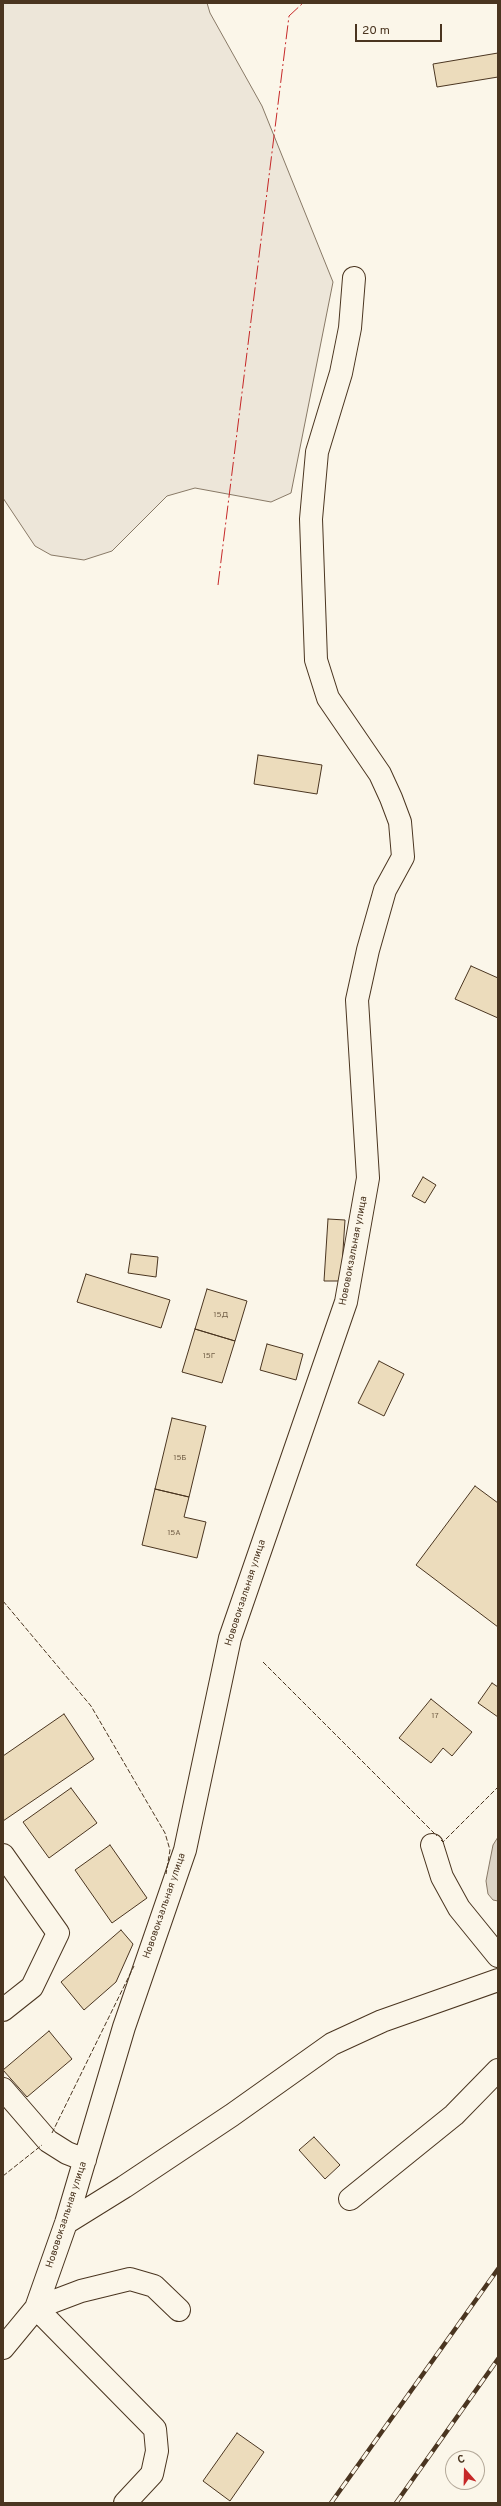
<!DOCTYPE html>
<html>
<head>
<meta charset="utf-8">
<style>
	body { margin:0 }
	#map { position:relative; width:501px; height:2506px; overflow:hidden; background:#fbf6e9; font-family:Overpass,sans-serif }
	canvas { display:block }
	.frame { position:absolute; inset:0; border:4px solid #4a3520; pointer-events:none }
	.north { position:absolute; left:445px; top:2450px; width:40px; height:40px; box-sizing:border-box; background:#fbf6e9; border:1px solid #b4a999; border-radius:50%; rotate:340deg; font-size:11px; font-weight:700; line-height:16px; text-align:center; color:#4a3520 }
	.north::after { content:''; display:block; margin:auto; width:14px; height:18px; background:#c62828; clip-path:polygon(50% 0,100% 100%,50% 72%,0 100%) }
	.scale { position:absolute; left:355px; top:24px; width:87px; height:18px; box-sizing:border-box; border:2px solid #4a3520; border-top:0; padding-left:5px; font-size:12px; line-height:14px; white-space:nowrap; color:#4a3520; -webkit-text-stroke:3px #fbf6e9; paint-order:stroke }
</style>
</head>
<body>
<div id="map">
<canvas width="501" height="2506"></canvas>
<div class="frame"></div>
<div class="north">С</div>
<div class="scale">20 m</div>
</div>
<script>
const context = document.querySelector('canvas').getContext('2d');
context.lineJoin = 'round';
function paint(path, color) {
  context.fillStyle = color;
  context.fill(path, 'evenodd');
}
function toPath(rows) {
  const path = new Path2D();
  for (const r of rows) {
    path.moveTo(r[0], r[1]);
    for (let i = 2; i < r.length; i += 2) path.lineTo(r[i], r[i + 1]);
  }
  return path;
}
function stroke(path, color, width, dash) {
  context.strokeStyle = color;
  context.lineWidth = width;
  context.lineCap = dash ? 'butt' : 'round';
  context.setLineDash(dash || []);
  context.stroke(path);
}
function write(font, color, halo, rows, align = 'center') {
  context.font = font + ' Overpass,sans-serif';
  context.lineWidth = 3;
  context.setLineDash([]);
  context.textBaseline = 'middle';
  context.strokeStyle = halo;
  context.fillStyle = color;
  for (const [text, x, y, turn = 0] of rows) {
    context.save();
    context.translate(x, y);
    context.rotate((+turn || 0) * Math.PI / 180);
    context.textAlign = isNaN(turn) ? turn : align;
    if (halo) context.strokeText(text, 0, 0);
    context.fillText(text, 0, 0);
    context.restore();
  }
}
const green = toPath([
	[3,3,207,3,210,13,262,106,333,282,291,493,271,502,195,488,167,496,112,551,84,560,51,555,35,546,3,498,3,3]
]);
paint(green, '#ede6d9');
stroke(green, '#887966', 1);
const water = toPath([
	[498,1837,498,1901,493,1900,488,1894,486,1881,493,1845,498,1837]
]);
paint(water, '#dcd4c6');
stroke(water, '#887966', 1);
const building = toPath([
	[498,53,498,77,437,87,433,64,498,53],
	[258,755,322,765,317,794,254,784,258,755],
	[471,966,498,978,498,1018,455,999,471,966],
	[423,1177,436,1185,425,1203,412,1196,423,1177],
	[328,1219,345,1220,341,1281,324,1281,328,1219],
	[131,1254,158,1257,156,1277,128,1273,131,1254],
	[86,1274,170,1300,161,1328,77,1302,86,1274],
	[207,1289,247,1301,235,1341,195,1329,207,1289],
	[195,1329,235,1341,222,1383,182,1372,195,1329],
	[267,1344,303,1354,296,1380,260,1370,267,1344],
	[379,1361,404,1374,384,1416,358,1403,379,1361],
	[172,1418,206,1426,189,1497,155,1489,172,1418],
	[475,1486,498,1503,498,1627,416,1565,475,1486],
	[155,1489,189,1497,184,1517,206,1522,197,1558,142,1545,155,1489],
	[492,1683,498,1687,498,1717,478,1703,492,1683],
	[431,1699,472,1732,452,1756,443,1748,431,1763,399,1738,431,1699],
	[64,1714,94,1759,3,1821,3,1756,64,1714],
	[71,1788,97,1823,49,1858,23,1822,71,1788],
	[110,1845,147,1898,112,1923,75,1870,110,1845],
	[121,1930,133,1944,116,1982,84,2010,61,1982,121,1930],
	[49,2031,72,2059,27,2097,3,2070,49,2031],
	[314,2137,340,2165,325,2179,299,2150,314,2137],
	[237,2433,264,2452,230,2501,203,2481,237,2433]
]);
paint(building, '#ecdcbc');
stroke(building, '#4a3520', 1);
const minor = toPath([
	[432,1845,442,1877,459,1908,498,1956],
	[3,1855,58,1933,32,1987,3,2010],
	[3,2089,48,2141,67,2153,85,2160],
	[350,2199,454,2115,498,2070],
	[66,2223,124,2187,232,2115,332,2044,382,2021,498,1980],
	[3,2348,36,2308,66,2223,124,2027,185,1850,230,1638,346,1302,368,1178,357,1000,368,950,385,890,403,857,400,822,391,798,380,774,328,698,316,660,311,519,317,452,341,373,350,328,354,278],
	[125,2503,152,2474,157,2451,155,2429,36,2308,81,2291,130,2279,154,2286,179,2310]
]);
stroke(minor, '#4a3520', 24);
stroke(minor, '#fbf6e9', 22);
const rail = toPath([
	[331,2503,498,2269],
	[396,2503,498,2359]
]);
stroke(rail, '#4a3520', 4.5);
stroke(rail, '#fbf6e9', 3, [9]);
stroke(toPath([
	[3,1601,91,1706,165,1833,170,1850,166,1874],
	[263,1662,437,1836],
	[441,1840,443,1842,498,1787],
	[52,2133,134,1966],
	[3,2176,42,2145]
]), '#4a3520', 1, [5, 2]);
stroke(toPath([
	[218,585,289,16,303,3]
]), '#c62828', 1, [14, 3, 2, 3]);
write('8px', '#725f47', null, [
	["15Д",221,1315],
	["15Г",209,1356],
	["15Б",180,1458],
	["15А",174,1533],
	["17",435,1716]
]);
write('10px', '#4a3520', '#fbf6e9', [
	["Нововокзальная улица",354,1251,-79],
	["Нововокзальная улица",246,1593,-72],
	["Нововокзальная улица",165,1906,-71],
	["Нововокзальная улица",67,2215,-72]
]);
</script>
</body>
</html>
